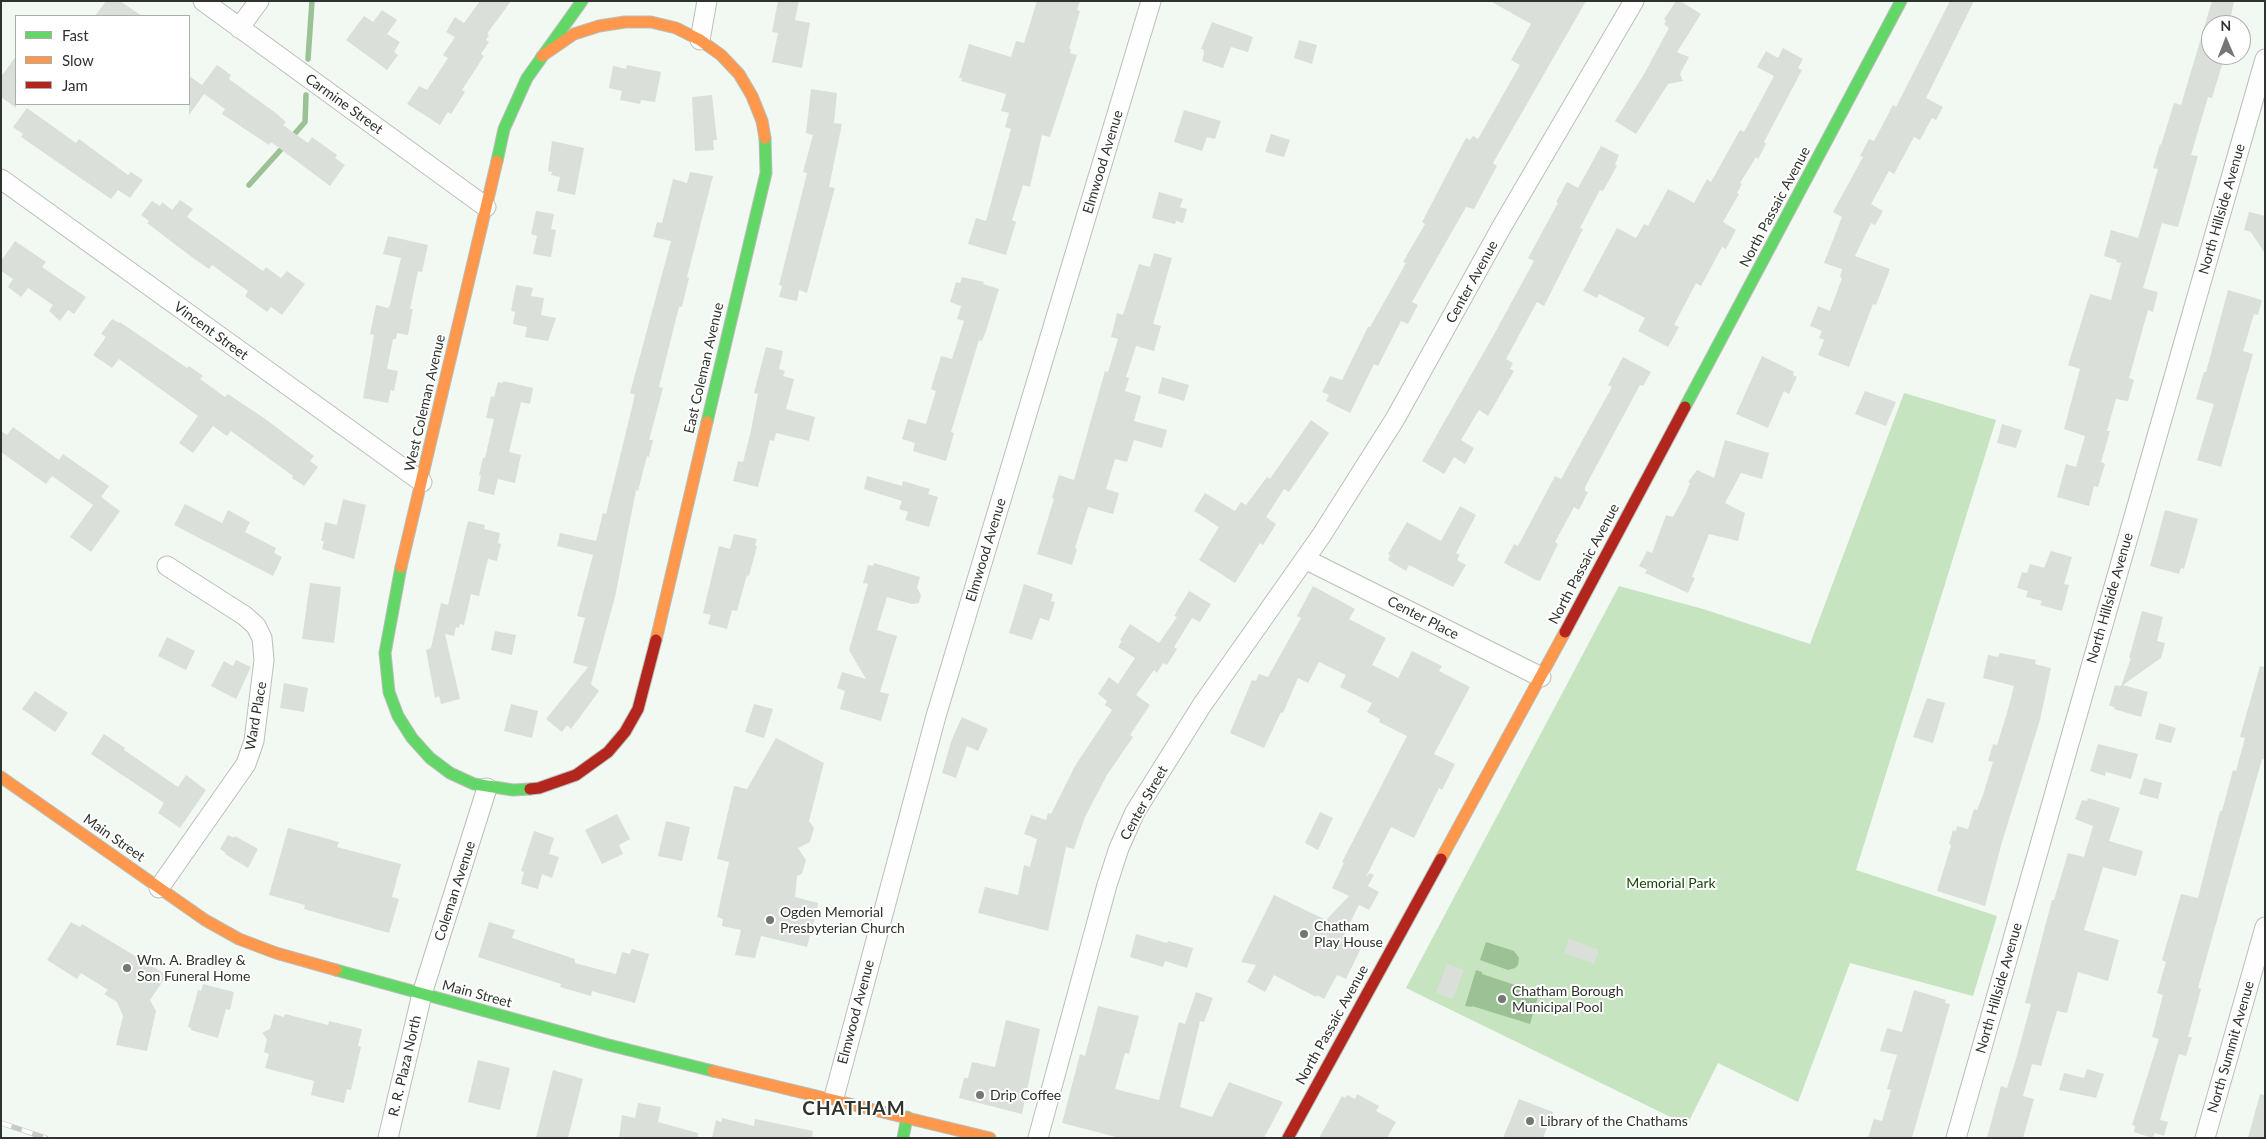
<!DOCTYPE html>
<html>
<head>
<meta charset="utf-8">
<style>
	body { margin:0 }
	#map { position:relative; width:2266px; height:1139px; overflow:hidden; background:#f2f8f2; font-family:Lato,sans-serif }
	canvas { display:block }
	.frame { position:absolute; inset:0; border:2px solid #2e332d; pointer-events:none }
	.legend { position:absolute; left:15px; top:15px; width:175px; height:90px; box-sizing:border-box; background:#fff; border:1px solid #abadab; margin:0; padding:6px 9px; list-style:none; font-size:15px; color:#2e332d }
	.legend li { display:flex; align-items:center; gap:10px; height:25px }
	.legend b { width:25px; border:1px solid #abadab }
	.north { position:absolute; left:2201px; top:15px; width:50px; height:50px; box-sizing:border-box; background:#fff; border:1px solid #abadab; border-radius:50%; rotate:359deg; font-size:14px; font-weight:700; line-height:20px; text-align:center; color:#2e332d }
	.north::after { content:''; display:block; margin:auto; width:18px; height:22px; background:#737872; clip-path:polygon(50% 0,100% 100%,50% 72%,0 100%) }
</style>
</head>
<body>
<div id="map">
<canvas width="2266" height="1139"></canvas>
<div class="frame"></div>
<ul class="legend">
<li><b style="height:6px;background:#63d668"></b>Fast</li>
<li><b style="height:6px;background:#ff974d"></b>Slow</li>
<li><b style="height:6px;background:#b3261e"></b>Jam</li>
</ul>
<div class="north">N</div>
</div>
<script>
const context = document.querySelector('canvas').getContext('2d');
context.lineJoin = 'round';
function paint(path, color) {
  context.fillStyle = color;
  context.fill(path, 'evenodd');
}
function toPath(rows) {
  const path = new Path2D();
  for (const r of rows) {
    path.moveTo(r[0], r[1]);
    for (let i = 2; i < r.length; i += 2) path.lineTo(r[i], r[i + 1]);
  }
  return path;
}
function stroke(path, color, width, dash) {
  context.strokeStyle = color;
  context.lineWidth = width;
  context.lineCap = dash ? 'butt' : 'round';
  context.setLineDash(dash || []);
  context.stroke(path);
}
function write(font, color, halo, rows, align = 'center') {
  context.font = font + ' Lato,sans-serif';
  context.lineWidth = 4;
  context.setLineDash([]);
  context.textBaseline = 'middle';
  context.strokeStyle = halo;
  context.fillStyle = color;
  for (const [text, x, y, turn = 0] of rows) {
    context.save();
    context.translate(x, y);
    context.rotate((+turn || 0) * Math.PI / 180);
    context.textAlign = isNaN(turn) ? turn : align;
    if (halo) context.strokeText(text, 0, 0);
    context.fillText(text, 0, 0);
    context.restore();
  }
}
paint(toPath([
	[1904,393,1996,420,1856,870,1997,916,1973,996,1850,963,1798,1102,1718,1063,1687,1125,1406,988,1619,586,1703,609,1810,644]
]), '#c7e4c0');
paint(toPath([
	[1486,942,1514,951,1519,958,1518,965,1515,968,1508,970,1480,960],
	[1476,970,1482,972,1482,974,1539,993,1530,1024,1472,1006,1471,1007,1465,1006]
]), '#9bc194');
stroke(toPath([
	[308,59,312,1],
	[291,138,305,122,306,95],
	[249,185,285,145]
]), '#9bc194', 5.5);
paint(toPath([
	[106,1,120,1,142,16,95,16],
	[480,1,511,1,487,34,489,35,486,40,489,42,481,54,484,56,462,90,465,92,451,114,448,112,440,125,407,104,419,86,427,90,448,58,443,55,455,37,446,32,455,17,464,23],
	[778,1,799,1,795,20,810,23,802,68,772,62,778,33,772,32],
	[1037,1,1080,1,1077,10,1080,11,1069,49,1071,49,1070,53,1077,55,1050,137,1042,135,1030,187,1023,185,1012,220,1016,222,1006,255,968,244,976,218,986,221,1011,129,1005,127,1009,113,1001,111,1006,94,961,81,962,78,959,78,969,44,1011,57,1016,41,1024,43],
	[1490,1,1586,1,1493,163,1497,166,1474,209,1466,207,1412,302,1418,305,1408,324,1401,321,1378,366,1374,364,1350,413,1326,401,1329,395,1322,392,1330,376,1342,380,1368,327,1370,327,1406,263,1403,262,1425,224,1422,222,1458,153,1466,138,1470,140,1473,136,1478,139,1520,65,1511,60,1531,24],
	[1676,1,1680,1,1701,14,1677,52,1689,57,1680,74,1683,81,1668,84,1636,134,1615,121,1644,74,1669,28,1664,24,1666,21,1664,19],
	[1950,1,1974,1,1926,98,1943,107,1936,120,1932,118,1920,140,1914,137,1894,174,1889,171,1871,204,1883,211,1875,225,1871,223,1855,256,1890,269,1876,305,1873,304,1849,367,1818,355,1824,340,1819,338,1822,331,1810,326,1818,306,1830,311,1842,278,1840,277,1842,269,1824,263,1842,217,1833,212,1863,157,1860,156,1869,139,1874,141,1893,105,1896,107],
	[2212,1,2234,1,2229,25,2211,25,2211,55,2225,55,2212,98,2208,97,2191,155,2198,156,2178,227,2162,223,2143,288,2158,292,2153,312,2148,310,2129,378,2134,380,2128,401,2116,399,2107,431,2110,431,2101,462,2105,464,2098,487,2094,486,2089,506,2057,497,2066,464,2076,467,2085,436,2064,429,2080,369,2068,365,2090,294,2111,300,2121,263,2116,262,2117,260,2104,256,2111,230,2138,238,2158,169,2153,168,2160,144,2161,145,2174,103,2181,105],
	[382,10,397,20,387,34,400,42,394,52,398,55,387,70,346,40,364,16,373,22],
	[1212,22,1253,37,1248,52,1231,47,1223,68,1202,61,1204,53,1203,49,1201,49],
	[1299,40,1317,45,1312,64,1294,58],
	[1783,48,1803,59,1798,68,1802,70,1764,142,1766,144,1758,159,1756,157,1740,183,1742,184,1737,193,1739,194,1723,222,1736,230,1726,249,1722,247,1701,286,1696,283,1674,325,1679,327,1668,347,1638,331,1645,318,1599,294,1597,298,1583,291,1617,228,1636,238,1644,224,1648,226,1668,189,1694,203,1707,179,1711,182,1740,130,1744,132,1774,76,1757,67,1766,51,1778,58],
	[16,56,16,108,1,97,1,77],
	[217,65,231,75,229,79,277,114,286,122,283,125,308,143,312,137,337,155,335,158,345,165,330,186,271,142,269,145,222,114,225,109,204,94,189,115,189,76,202,85],
	[627,65,661,72,655,102,641,100,640,104,620,100,622,91,609,88,613,66,626,69],
	[811,89,837,93,834,123,842,124,829,187,835,188,831,202,807,293,799,290,797,301,779,297,782,286,779,285,807,173,803,172,813,135,806,133],
	[712,95,717,140,713,140,714,150,695,151,692,97],
	[27,108,76,143,79,139,128,175,131,172,143,180,130,198,118,190,111,199,21,137,23,134,13,127],
	[1184,110,1221,121,1215,139,1207,137,1202,151,1174,142],
	[1271,134,1290,140,1284,157,1265,152],
	[552,141,584,148,575,195,557,191,560,177,551,175,552,172,548,171],
	[1601,146,1619,155,1615,164,1617,166,1603,191,1600,190,1580,228,1583,229,1544,306,1537,302,1506,359,1513,363,1510,369,1514,371,1488,416,1479,410,1461,440,1474,448,1465,464,1454,457,1444,474,1422,461,1492,338,1534,261,1528,258,1558,203,1556,202,1567,182,1578,188],
	[690,172,713,176,687,277,689,278,682,307,679,307,659,387,663,388,649,440,653,440,649,457,647,456,638,491,636,490,615,597,591,684,599,691,571,729,567,725,562,732,546,719,588,667,573,663,585,618,577,616,593,555,557,546,560,533,596,541,603,513,606,514,635,395,630,393,671,241,653,237,657,222,662,223,673,179,687,183],
	[1159,192,1183,199,1180,207,1187,209,1183,223,1176,221,1175,224,1152,218],
	[180,200,193,209,187,217,263,271,266,267,281,278,287,271,305,284,282,315,271,307,267,312,245,296,248,291,212,265,209,269,193,258,147,223,149,221,141,215,152,201,160,206,162,202,172,210],
	[536,211,554,214,551,229,556,230,551,257,533,254,537,236,531,234],
	[2249,212,2265,216,2265,254,2251,232,2244,230],
	[388,236,428,245,422,272,418,271,410,309,413,309,408,335,397,333,396,339,393,339,387,369,398,371,394,391,391,390,388,403,363,398,374,335,370,334,376,305,388,308,390,305,401,258,383,254],
	[15,241,46,262,42,267,86,297,74,314,68,310,60,321,49,311,53,305,28,288,21,297,8,287,13,279,1,271,1,261],
	[1154,253,1172,258,1153,324,1161,326,1154,351,1136,346,1126,377,1129,378,1125,391,1141,396,1134,421,1167,430,1162,448,1134,440,1127,462,1115,459,1106,489,1119,493,1113,514,1088,507,1075,548,1077,549,1072,565,1037,554,1054,499,1052,498,1059,475,1074,480,1105,371,1108,372,1118,339,1111,337,1117,313,1123,315,1139,264,1150,267],
	[962,277,984,282,983,284,999,289,986,331,982,341,979,340,951,432,954,433,946,461,913,451,915,443,902,439,908,419,926,424,936,391,931,389,941,356,952,359,964,321,957,319,961,306,950,302,956,282,960,283],
	[516,285,533,288,531,296,544,298,541,315,556,318,548,341,525,337,527,327,513,324,515,312,511,311],
	[2228,290,2262,300,2258,315,2254,314,2243,351,2253,354,2221,467,2197,460,2214,404,2196,399,2204,372,2206,372],
	[112,319,119,323,120,322,187,368,189,366,203,376,200,379,225,397,228,394,264,418,314,456,310,461,318,467,304,486,292,478,293,476,231,431,227,436,213,426,193,453,179,443,198,416,119,359,112,368,93,355,106,337,101,334],
	[766,347,783,351,779,369,785,371,783,376,794,379,786,409,815,417,809,441,776,433,774,441,770,440,758,487,733,481,738,461,743,462,750,435,758,394,754,393],
	[1762,356,1794,372,1793,375,1797,377,1789,394,1784,391,1768,428,1736,414],
	[1623,357,1651,372,1643,386,1640,385,1585,487,1585,491,1588,492,1579,510,1574,507,1555,542,1558,544,1540,581,1536,580,1504,563,1514,544,1518,546,1555,476,1561,479,1612,387,1608,385],
	[1162,377,1189,385,1184,401,1158,393],
	[503,381,533,388,530,404,521,402,509,452,521,455,515,483,498,479,494,495,478,491,481,475,479,475,483,458,485,458,494,419,486,418,491,396,494,397,498,382,503,383],
	[1865,391,1896,402,1886,426,1855,414],
	[1311,420,1329,433,1289,492,1284,489,1266,517,1276,524,1263,545,1260,543,1235,583,1199,560,1219,527,1194,511,1205,493,1235,511,1241,502,1246,505,1267,477,1270,479],
	[2002,424,2022,430,2016,448,1997,443],
	[13,427,59,460,63,454,109,486,101,497,120,511,91,552,70,537,93,505,52,476,46,484,1,452,1,431,7,435],
	[1725,440,1769,453,1762,479,1741,473,1725,503,1745,513,1738,541,1709,534,1692,577,1695,578,1688,593,1645,573,1647,570,1639,566,1647,551,1652,553,1666,515,1673,517,1686,493,1690,483,1688,482,1697,470,1714,478],
	[867,476,902,486,903,481,930,489,928,494,938,497,929,527,905,520,908,512,899,509,902,501,864,489],
	[343,499,366,505,354,559,322,549,324,541,321,541,325,522,337,525],
	[185,504,222,523,228,510,250,522,245,532,276,548,274,553,282,557,273,576,174,525],
	[1460,506,1476,515,1456,553,1460,555,1457,560,1466,565,1453,587,1409,565,1406,571,1388,560,1390,555,1388,554,1407,522,1441,541],
	[2165,510,2198,519,2184,569,2181,568,2179,574,2150,566],
	[468,521,485,525,484,529,500,533,498,543,501,544,497,561,488,559,479,596,471,594,464,625,460,624,459,628,456,627,454,636,445,634,460,699,441,704,439,696,435,698,426,650,431,648,441,603,448,605],
	[734,534,757,539,755,545,757,546,749,576,747,575,737,611,732,610,727,629,708,624,711,615,703,613,719,546,730,549],
	[2051,551,2072,557,2064,584,2069,585,2062,611,2040,605,2042,601,2026,597,2028,591,2017,588,2022,572,2027,573,2030,564,2044,568],
	[874,563,920,577,917,588,921,595,919,603,912,604,887,597,877,630,897,636,880,692,889,694,881,721,840,709,845,691,837,688,842,672,866,679,849,650,868,584,863,583,868,565,873,566],
	[310,583,341,587,334,643,302,639],
	[1024,584,1053,594,1051,601,1055,602,1049,621,1040,618,1032,640,1009,633],
	[1313,586,1355,609,1349,619,1386,638,1372,665,1398,678,1412,651,1442,666,1439,671,1470,687,1434,754,1455,764,1442,790,1439,788,1414,838,1391,827,1366,877,1370,873,1374,875,1368,886,1379,892,1369,910,1359,905,1343,937,1362,946,1346,979,1337,975,1324,999,1317,995,1316,997,1274,975,1265,992,1247,982,1256,965,1241,962,1274,895,1326,920,1349,896,1332,888,1344,863,1342,862,1407,736,1379,722,1380,719,1367,712,1372,703,1340,687,1346,675,1319,662,1308,683,1298,678,1283,713,1281,712,1264,748,1230,733,1252,680,1256,681,1259,674,1268,677,1301,618,1297,616],
	[1189,591,1211,604,1200,622,1192,618,1174,647,1177,649,1167,665,1163,663,1157,673,1154,670,1136,695,1150,705,1130,735,1133,737,1107,775,1085,817,1074,849,1066,847,1048,931,978,913,985,887,1018,895,1024,865,1030,867,1037,839,1024,834,1031,815,1046,820,1048,813,1051,814,1075,766,1112,710,1105,705,1107,701,1098,694,1109,677,1118,684,1135,658,1118,647,1122,641,1120,640,1130,624,1159,643,1177,617,1174,616],
	[2142,611,2163,617,2157,641,2165,643,2161,658,2123,685,2148,692,2141,717,2114,709,2115,707,2109,706,2115,685,2121,686,2131,658,2129,658],
	[495,631,516,635,512,655,491,650],
	[167,637,195,651,186,670,158,656],
	[2000,653,2036,660,2035,664,2051,668,2040,720,2002,842,1985,906,1937,891,1951,845,1949,844,1953,830,1956,831,1957,826,1968,829,1974,809,1977,810,1983,795,1993,762,1988,761,1993,744,1997,745,2007,713,2014,686,1983,678,1988,655,1998,657],
	[236,660,251,667,236,699,211,686,224,661,233,666],
	[2260,666,2265,667,2265,760,2262,759,2198,988,2201,989,2188,1037,2192,1037,2186,1056,2179,1054,2160,1120,2168,1122,2164,1136,2155,1133,2152,1138,2134,1132,2135,1126,2132,1125,2159,1039,2152,1037,2163,995,2157,993,2166,962,2162,960,2181,894,2198,898,2220,811,2222,811,2233,770,2236,771,2245,738,2240,737],
	[284,683,308,688,304,712,280,708],
	[35,691,68,713,55,732,22,709],
	[1927,698,1945,703,1933,743,1913,737],
	[511,704,538,711,532,738,504,731],
	[754,704,773,709,764,738,745,732],
	[962,717,988,729,978,751,967,746,956,778,942,773,952,739],
	[2159,723,2176,728,2171,743,2155,739],
	[104,734,125,748,124,750,178,787,186,775,206,790,180,828,158,813,164,803,91,754],
	[776,738,824,763,809,821,814,828,810,842,798,848,806,860,802,874,797,876,795,897,818,903,817,910,807,947,761,936,755,958,735,955,741,930,722,926,723,919,717,917,729,862,717,859,734,786,747,789],
	[2098,744,2138,754,2131,779,2106,772,2105,776,2090,771],
	[2144,778,2162,783,2158,799,2139,794],
	[2088,798,2120,808,2109,841,2143,851,2136,876,2103,867,2084,930,2119,940,2108,981,2078,972,2067,1013,2057,1011,2041,1066,2032,1064,2023,1096,2034,1099,2023,1138,1987,1138,2001,1086,2007,1088,2016,1059,2031,1004,2025,1003,2052,900,2054,900,2068,853,2084,857,2093,826,2075,819,2082,800,2087,801],
	[1320,812,1333,818,1318,850,1305,843],
	[617,814,630,839,619,845,623,854,602,864,585,830],
	[666,821,690,827,682,861,658,856],
	[288,828,339,842,337,847,401,864,392,897,399,899,389,933,304,909,305,905,269,895],
	[534,831,554,838,549,854,559,857,552,878,542,874,538,889,521,884,524,872,521,871],
	[228,835,234,838,235,836,258,849,248,868,225,854,226,853,220,849],
	[71,922,80,927,82,924,165,974,164,976,165,978,150,1000,156,1011,147,1051,116,1045,123,1016,117,1002,104,994,108,990,81,973,77,979,47,960],
	[489,922,515,930,512,938,575,959,575,963,616,974,622,952,630,954,632,949,649,954,635,1003,592,991,591,996,560,987,561,984,478,957],
	[1136,934,1167,943,1168,941,1193,948,1187,968,1165,961,1163,967,1130,957],
	[1569,939,1599,950,1594,964,1564,953],
	[1447,964,1464,970,1453,999,1436,993],
	[203,984,234,992,230,1010,226,1009,218,1038,191,1030,191,1028,188,1027,198,990,201,991],
	[1914,990,1946,1000,1945,1003,1950,1004,1912,1138,1868,1138,1874,1119,1882,1121,1891,1090,1887,1089,1897,1055,1880,1051,1887,1028,1902,1032],
	[1196,992,1213,998,1204,1022,1200,1021,1180,1107,1212,1117,1229,1082,1283,1102,1264,1138,1120,1138,1062,1123,1080,1054,1085,1056,1098,1006,1139,1016,1129,1054,1125,1053,1115,1089,1159,1100,1179,1022,1185,1024],
	[274,1014,284,1017,285,1014,328,1025,329,1021,362,1029,358,1046,361,1047,351,1090,347,1089,344,1103,311,1095,314,1081,265,1068,269,1054,264,1052,267,1039,262,1033,270,1029],
	[1006,1020,1040,1029,1022,1114,959,1098,964,1078,968,1078,972,1062,995,1067],
	[478,1060,510,1068,500,1110,468,1102],
	[2087,1069,2104,1074,2096,1098,2059,1090,2064,1073,2084,1078],
	[553,1070,583,1079,568,1138,536,1138],
	[1357,1094,1379,1106,1376,1111,1396,1122,1387,1138,1319,1138,1342,1096,1345,1098,1347,1095,1355,1099],
	[2260,1094,2265,1095,2265,1138,2248,1138],
	[1519,1099,1553,1112,1543,1138,1503,1138],
	[638,1103,661,1107,658,1122,698,1133,698,1138,619,1138,622,1115,635,1118],
	[722,1118,754,1126,755,1119,813,1131,812,1138,712,1138,716,1120,721,1122]
]), '#dadfda');
const street = toPath([
	[203,1,486,207],
	[239,28,259,1],
	[700,40,707,1],
	[1,179,422,482],
	[1305,559,1541,677],
	[159,888,246,764,254,741,264,660,262,638,256,626,245,616,167,566],
	[833,1101,936,716,1151,1],
	[388,1138,422,994,487,788],
	[1038,1138,1107,885,1119,848,1135,812,1202,705,1321,536,1395,419,1501,228,1634,1],
	[1956,1138,2265,59],
	[2205,1138,2265,927]
]);
const fast = toPath([
	[497,161,504,129,527,78,582,1],
	[1685,407,1901,1],
	[707,422,766,173,765,138],
	[401,567,385,653,389,692,398,716,412,738,430,758,450,773,474,784,513,790,530,789],
	[336,970,605,1044,713,1071],
	[903,1138,907,1117]
]);
const slow = toPath([
	[542,56,574,34,599,26,625,22,651,22,676,28,700,40,721,55,739,74,752,96,762,121,765,138],
	[401,567,497,161],
	[656,640,707,422],
	[1,777,205,920,239,939,276,953,336,970],
	[1441,859,1565,632],
	[713,1071,990,1138]
]);
const jam = toPath([
	[1565,632,1685,407],
	[530,789,539,788,576,775,608,752,625,732,638,709,656,640],
	[1288,1138,1441,859]
]);
stroke(street, '#babfb9', 21);
stroke(fast, '#babfb9', 13);
stroke(slow, '#babfb9', 13);
stroke(jam, '#babfb9', 13);
stroke(street, '#fdfefd', 19);
stroke(fast, '#63d668', 11);
stroke(slow, '#ff974d', 11);
stroke(jam, '#b3261e', 11);
const rail = toPath([
	[1,1123,46,1138]
]);
stroke(rail, '#c8cac8', 5.5);
stroke(rail, '#fff', 4, [11]);
for (const [x, y, r, color] of [
	[770,920,5,"#737872"],
	[1304,934,5,"#737872"],
	[127,968,5,"#737872"],
	[1502,999,5,"#737872"],
	[980,1095,5,"#737872"],
	[1530,1121,5,"#737872"]
]) {
  const dot = new Path2D();
  dot.arc(x, y, r, 0, 2 * Math.PI);
  context.fillStyle = color;
  context.fill(dot);
  stroke(dot, '#fff', 2);
}
write('14px', '#2e332d', '#fff', [
	["Carmine Street",344,104,36],
	["Elmwood Avenue",1103,162,-73],
	["North Passaic Avenue",1775,207,-62],
	["North Hillside Avenue",2222,209,-74],
	["Center Avenue",1472,282,-61],
	["Vincent Street",211,331,36],
	["East Coleman Avenue",704,368,-77],
	["West Coleman Avenue",425,403,-77],
	["Elmwood Avenue",986,550,-73],
	["North Passaic Avenue",1584,564,-62],
	["North Hillside Avenue",2110,598,-74],
	["Center Place",1423,618,27],
	["Ward Place",256,716,-80],
	["Center Street",1144,803,-61],
	["Main Street",114,838,35],
	["Coleman Avenue",455,891,-72],
	["North Hillside Avenue",1999,988,-74],
	["Main Street",477,994,15],
	["Elmwood Avenue",856,1012,-75],
	["North Passaic Avenue",1332,1025,-61],
	["North Summit Avenue",2231,1047,-74],
	["R. R. Plaza North",405,1066,-77]
]);
write('14px', '#154805', '#fff', [
	["Memorial Park",1671,883]
]);
write('14px', '#2e332d', '#fff', [
	["Ogden Memorial",780,912],
	["Presbyterian Church",780,928],
	["Chatham",1314,926],
	["Play House",1314,942],
	["Wm. A. Bradley &",137,960],
	["Son Funeral Home",137,976],
	["Chatham Borough",1512,991],
	["Municipal Pool",1512,1007],
	["Drip Coffee",990,1095],
	["Library of the Chathams",1540,1121]
], 'left');
context.letterSpacing = '1px';
write('bold 19px', '#2e332d', '#fff', [
	["CHATHAM",854,1109]
]);
context.letterSpacing = '0px';
</script>
</body>
</html>
